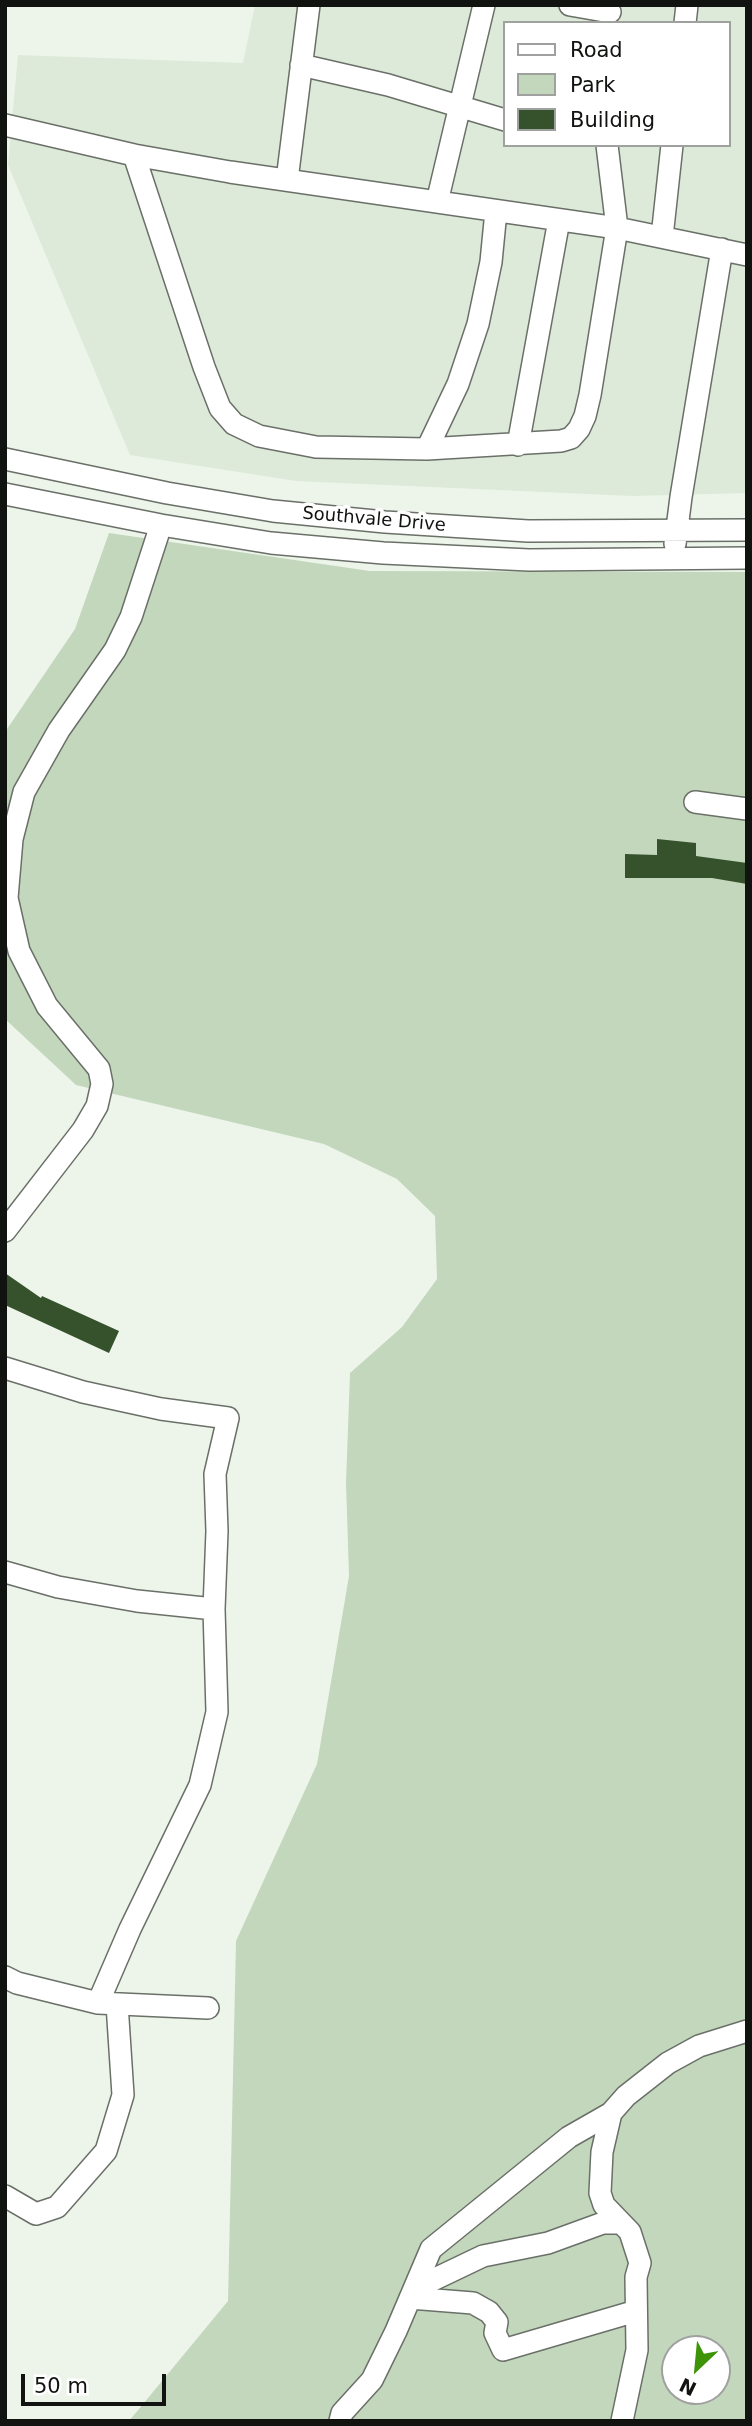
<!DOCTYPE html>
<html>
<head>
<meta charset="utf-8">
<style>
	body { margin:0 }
	#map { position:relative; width:752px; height:2426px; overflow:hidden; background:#edf5eb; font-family:"DejaVu Sans",sans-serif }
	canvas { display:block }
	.frame { position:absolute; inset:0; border:7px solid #10130f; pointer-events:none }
	.legend { position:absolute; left:503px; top:21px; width:228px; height:126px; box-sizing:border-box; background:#fff; border:2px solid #9fa19f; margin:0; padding:9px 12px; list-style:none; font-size:21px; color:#10130f }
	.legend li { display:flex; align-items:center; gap:14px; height:35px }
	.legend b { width:35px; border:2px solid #9fa19f }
	.north { position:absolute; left:661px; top:2335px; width:70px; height:70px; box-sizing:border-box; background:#fff; border:2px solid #9fa19f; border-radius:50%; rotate:206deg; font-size:19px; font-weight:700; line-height:28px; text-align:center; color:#10130f }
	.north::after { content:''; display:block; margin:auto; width:24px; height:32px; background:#3c9406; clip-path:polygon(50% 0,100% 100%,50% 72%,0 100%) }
	.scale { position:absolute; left:21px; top:2374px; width:145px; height:32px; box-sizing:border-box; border:4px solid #10130f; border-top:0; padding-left:9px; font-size:21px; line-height:24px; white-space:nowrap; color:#10130f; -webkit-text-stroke:5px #fff; paint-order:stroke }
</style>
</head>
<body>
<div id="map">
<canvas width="752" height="2426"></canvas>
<div class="frame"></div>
<ul class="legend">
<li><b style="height:9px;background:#fff"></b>Road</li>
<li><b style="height:19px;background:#c3d7bd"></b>Park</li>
<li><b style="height:19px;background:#36522c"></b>Building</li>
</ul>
<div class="north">N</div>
<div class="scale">50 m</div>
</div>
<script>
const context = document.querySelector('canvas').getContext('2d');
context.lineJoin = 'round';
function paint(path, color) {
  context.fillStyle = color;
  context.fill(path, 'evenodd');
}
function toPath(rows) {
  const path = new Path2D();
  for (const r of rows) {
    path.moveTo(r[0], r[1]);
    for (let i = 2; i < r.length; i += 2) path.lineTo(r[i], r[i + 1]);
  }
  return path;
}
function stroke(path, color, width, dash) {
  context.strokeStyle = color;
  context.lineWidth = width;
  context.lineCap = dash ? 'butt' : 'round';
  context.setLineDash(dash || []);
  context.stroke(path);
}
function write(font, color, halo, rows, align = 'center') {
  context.font = font + ' "DejaVu Sans",sans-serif';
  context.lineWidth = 7;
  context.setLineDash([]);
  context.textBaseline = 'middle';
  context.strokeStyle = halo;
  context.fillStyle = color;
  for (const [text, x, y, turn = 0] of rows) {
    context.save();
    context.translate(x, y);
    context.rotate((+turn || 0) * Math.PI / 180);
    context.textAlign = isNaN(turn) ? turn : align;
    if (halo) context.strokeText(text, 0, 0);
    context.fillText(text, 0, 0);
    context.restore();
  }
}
paint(toPath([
	[255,5,747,5,747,493,633,496,296,481,130,455,8,165,18,55,243,63],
	[505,23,729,23,729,145,505,145]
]), '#dde9d9');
paint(toPath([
	[109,533,370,571,747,572,747,2421,129,2421,228,2301,236,1941,317,1764,349,1576,346,1483,350,1373,402,1327,437,1279,435,1216,397,1179,324,1144,76,1085,5,1019,5,732,75,629],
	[675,2349,717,2349,717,2391,675,2391]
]), '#c3d7bd');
paint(toPath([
	[657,839,696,843,696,856,747,863,747,884,712,878,625,878,625,854,657,855],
	[5,1273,41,1298,42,1296,119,1331,109,1353,5,1305]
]), '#36522c');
const minor = toPath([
	[570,5,610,12],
	[685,23,687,5],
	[301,65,388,85,505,120],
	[5,125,134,155,230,172,617,228,747,255],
	[134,155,204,367,220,408,234,424,259,436,316,447,427,449,561,441,571,438,579,429,585,416,590,395,617,228,607,145],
	[287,180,309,5],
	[437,202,484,5],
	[662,237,672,145],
	[518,445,559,220],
	[427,449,458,384,478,324,491,262,496,211],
	[5,459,167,493,273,511,385,522,528,531,747,530],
	[5,494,161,525,271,543,383,553,529,560,747,558],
	[675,544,681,497,722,249],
	[695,802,747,809],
	[5,1231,83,1130,97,1106,102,1084,99,1069,47,1006,19,951,7,898,12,839,24,792,59,730,115,650,131,617,161,525],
	[5,1368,83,1392,161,1409,228,1418,215,1474,217,1531,214,1609,217,1712,200,1785,130,1929,98,2003],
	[5,1572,58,1587,137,1601,214,1609],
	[5,1977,17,1983,98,2003,208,2008],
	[611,2113,626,2096,668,2063,699,2046,747,2031],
	[5,2196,36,2214,57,2207,106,2151,123,2095,117,2004],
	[414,2289,483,2256,548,2243,603,2223,620,2223],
	[410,2298,473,2303,489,2312,497,2322,495,2333,503,2350,636,2311],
	[340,2421,342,2413,372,2380,396,2331,431,2249,569,2137,611,2113,602,2152,600,2193,604,2205,630,2232,640,2263,636,2277,637,2350,622,2421]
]);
stroke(minor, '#6a7068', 24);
stroke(minor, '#fff', 21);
write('18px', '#10130f', '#fff', [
	["Southvale Drive",374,520,5]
]);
</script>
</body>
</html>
